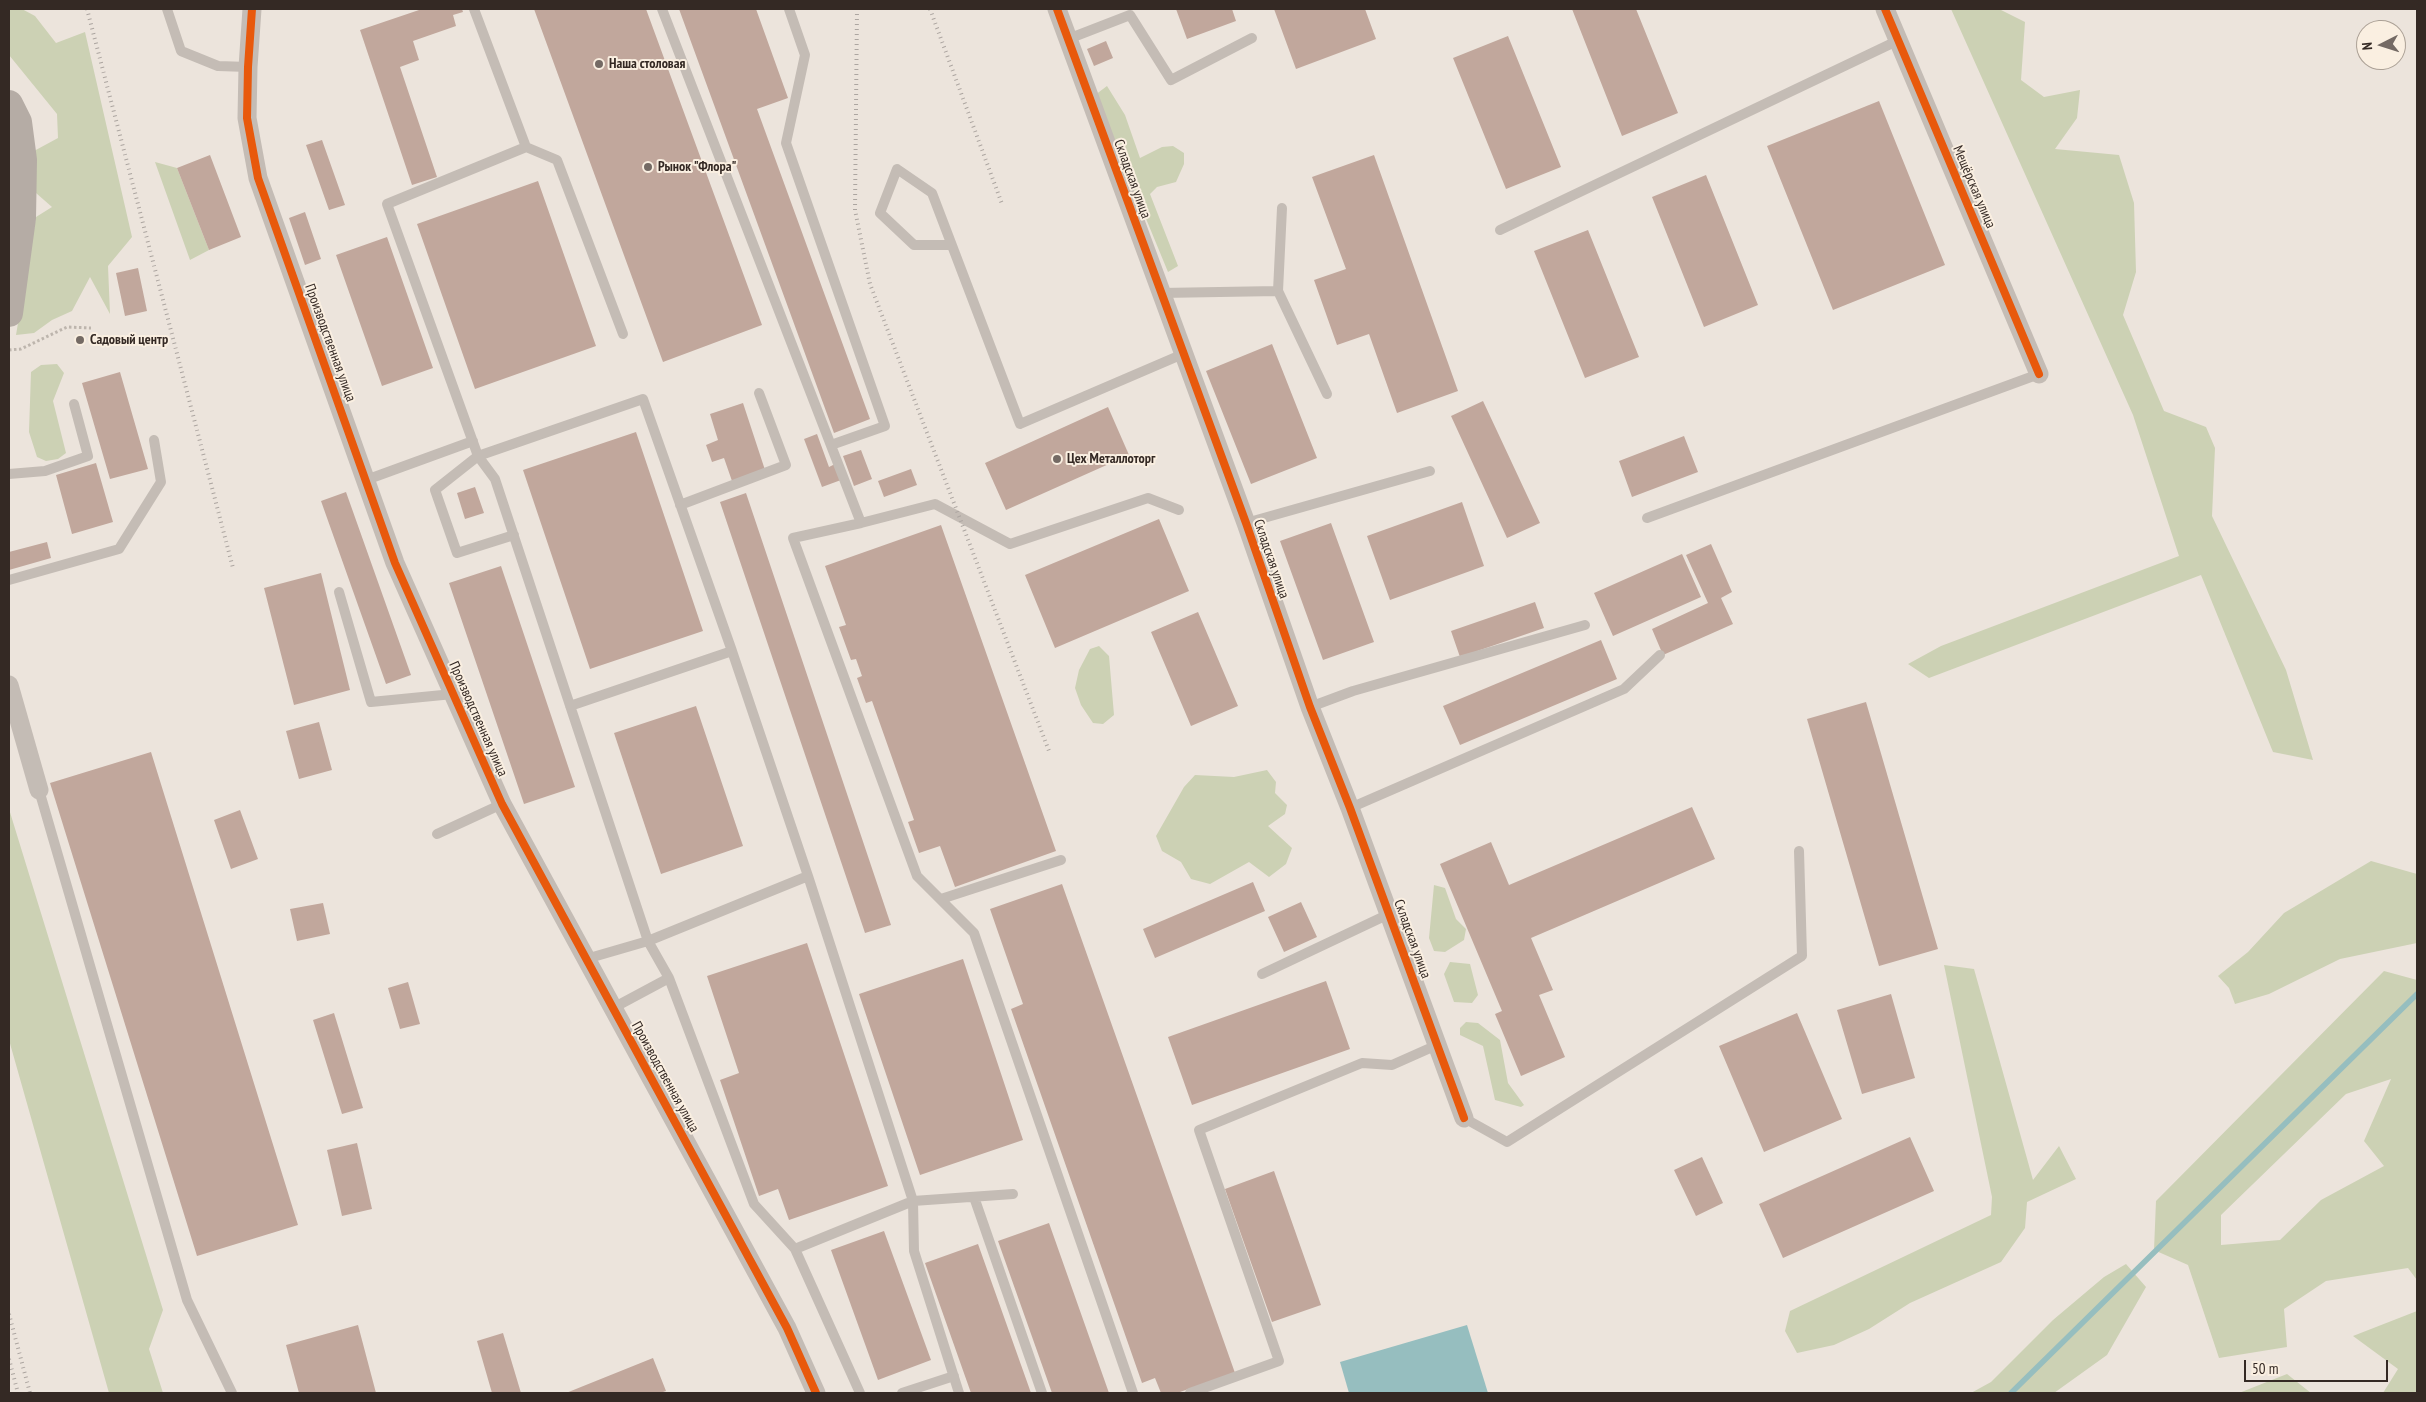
<!DOCTYPE html>
<html>
<head>
<meta charset="utf-8">
<style>
	body { margin:0 }
	#map { position:relative; width:2426px; height:1402px; overflow:hidden; background:#ece4dc; font-family:"PT Sans Narrow",sans-serif }
	canvas { display:block }
	.frame { position:absolute; inset:0; border:10px solid #342924; pointer-events:none }
	.north { position:absolute; left:2356px; top:20px; width:50px; height:50px; box-sizing:border-box; background:#faefe1; border:1px solid #aba095; border-radius:50%; rotate:265deg; font-size:14px; font-weight:700; line-height:20px; text-align:center; color:#342924 }
	.north::after { content:''; display:block; margin:auto; width:18px; height:22px; background:#746a64; clip-path:polygon(50% 0,100% 100%,50% 72%,0 100%) }
	.scale { position:absolute; left:2244px; top:1360px; width:144px; height:22px; box-sizing:border-box; border:2px solid #342924; border-top:0; padding-left:6px; font-size:15px; line-height:18px; white-space:nowrap; color:#342924; -webkit-text-stroke:4px #faefe1; paint-order:stroke }
</style>
</head>
<body>
<div id="map">
<canvas width="2426" height="1402"></canvas>
<div class="frame"></div>
<div class="north">N</div>
<div class="scale">50 m</div>
</div>
<script>
const context = document.querySelector('canvas').getContext('2d');
context.lineJoin = 'round';
function paint(path, color) {
  context.fillStyle = color;
  context.fill(path, 'evenodd');
}
function toPath(rows) {
  const path = new Path2D();
  for (const r of rows) {
    path.moveTo(r[0], r[1]);
    for (let i = 2; i < r.length; i += 2) path.lineTo(r[i], r[i + 1]);
  }
  return path;
}
function stroke(path, color, width, dash) {
  context.strokeStyle = color;
  context.lineWidth = width;
  context.lineCap = dash ? 'butt' : 'round';
  context.setLineDash(dash || []);
  context.stroke(path);
}
function write(font, color, halo, rows, align = 'center') {
  context.font = font + ' "PT Sans Narrow",sans-serif';
  context.lineWidth = 4;
  context.setLineDash([]);
  context.textBaseline = 'middle';
  context.strokeStyle = halo;
  context.fillStyle = color;
  for (const [text, x, y, turn = 0] of rows) {
    context.save();
    context.translate(x, y);
    context.rotate((+turn || 0) * Math.PI / 180);
    context.textAlign = isNaN(turn) ? turn : align;
    if (halo) context.strokeText(text, 0, 0);
    context.fillText(text, 0, 0);
    context.restore();
  }
}
paint(toPath([
	[9,9,22,9,35,16,56,43,85,32,132,237,108,266,110,314,90,277,72,311,52,320,34,333,16,335,36,217,52,207,36,193,34,151,58,138,57,114,9,55],
	[1951,9,1999,9,2025,22,2021,80,2044,97,2080,90,2077,118,2055,149,2119,155,2134,203,2136,272,2123,315,2164,411,2206,427,2215,448,2212,516,2286,670,2313,760,2273,752,2201,575,1929,678,1908,664,1941,646,2179,556,2133,415],
	[1107,86,1125,115,1140,158,1162,147,1173,146,1184,153,1184,164,1176,182,1157,187,1150,194,1178,266,1168,272,1095,95],
	[155,162,177,168,209,250,190,260],
	[57,364,64,373,53,401,66,453,58,459,46,461,37,457,29,432,31,372,41,365],
	[1099,646,1109,656,1114,715,1103,724,1093,723,1081,705,1075,688,1079,670,1090,649],
	[1267,770,1276,782,1275,793,1287,805,1285,814,1268,826,1292,848,1286,864,1269,877,1249,862,1210,884,1191,879,1181,862,1162,851,1156,836,1184,787,1195,775,1234,777],
	[9,809,163,1310,149,1349,163,1393,109,1393,9,1040],
	[2371,861,2417,874,2417,943,2340,959,2269,994,2235,1004,2229,988,2218,976,2248,952,2284,913],
	[1434,885,1445,888,1456,919,1466,929,1464,940,1445,952,1434,951,1429,938],
	[1450,962,1470,964,1478,995,1472,1003,1454,1002,1444,974],
	[1944,965,1974,969,2033,1180,2059,1146,2076,1179,2027,1202,2025,1228,2001,1262,1910,1303,1869,1329,1834,1345,1797,1353,1785,1331,1790,1311,1991,1215,1992,1197],
	[2384,971,2417,980,2417,1280,2408,1268,2326,1281,2284,1309,2287,1347,2219,1358,2188,1265,2154,1250,2156,1201],
	[2391,1079,2364,1141,2384,1166,2321,1200,2280,1240,2221,1245,2221,1215,2346,1094],
	[1466,1022,1478,1023,1500,1040,1508,1083,1524,1105,1521,1107,1495,1100,1483,1046,1460,1035,1460,1028],
	[2126,1264,2146,1287,2107,1355,2054,1393,1971,1393,1991,1382,2053,1320,2104,1277],
	[2417,1311,2417,1393,2383,1393,2398,1369,2353,1336],
	[2287,1374,2311,1393,2183,1393,2183,1392,2239,1393]
]), '#ccd1b4');
paint(toPath([
	[1467,1325,1488,1393,1349,1393,1340,1362]
]), '#96bebf');
stroke(toPath([
	[2011,1393,2417,994]
]), '#96bebf', 5.5);
paint(toPath([
	[422,9,462,9,463,12,453,15,456,26,413,41,419,60,400,67,437,177,412,185,360,30],
	[534,9,646,9,762,325,663,362],
	[679,9,756,9,788,98,757,109,870,419,834,433],
	[1176,9,1232,9,1236,21,1187,39],
	[1274,9,1365,9,1376,39,1296,69],
	[1572,9,1636,9,1678,113,1622,136],
	[1508,36,1561,167,1506,189,1453,58],
	[1106,41,1113,58,1094,66,1087,49],
	[1879,101,1945,265,1833,310,1767,146],
	[322,140,345,205,329,210,306,145],
	[210,155,241,237,209,250,177,168],
	[1374,155,1458,391,1397,413,1369,334,1337,345,1314,280,1346,269,1312,177],
	[1706,175,1758,305,1704,327,1652,197],
	[538,181,596,346,475,389,417,224],
	[305,212,321,259,305,265,289,218],
	[1588,230,1639,357,1585,378,1534,251],
	[387,237,433,368,382,386,336,255],
	[138,268,147,311,125,316,116,273],
	[1272,344,1317,458,1251,484,1206,371],
	[120,372,148,469,110,479,82,383],
	[1483,401,1540,523,1507,538,1451,416],
	[743,403,765,470,732,481,724,458,712,462,706,445,718,440,710,414],
	[1108,407,1129,455,1006,510,985,463],
	[636,432,703,631,590,669,523,470],
	[817,434,829,467,835,464,841,480,822,487,804,439],
	[1684,436,1698,472,1632,497,1619,461],
	[861,450,872,479,854,486,843,456],
	[96,463,113,522,72,534,56,475],
	[911,469,917,485,884,497,878,481],
	[475,487,484,513,465,519,457,493],
	[346,492,411,675,386,684,321,501],
	[746,493,891,925,865,933,720,502],
	[1462,502,1484,566,1390,600,1367,536],
	[1159,519,1189,591,1055,648,1025,575],
	[1331,523,1374,642,1323,660,1280,541],
	[941,525,1056,851,955,887,940,846,919,853,908,822,914,820,872,701,866,703,857,678,862,676,856,659,851,660,839,627,846,625,825,566],
	[47,542,51,558,9,570,9,552],
	[1711,544,1732,592,1721,598,1733,624,1663,655,1652,629,1708,603,1686,555],
	[1682,554,1701,597,1613,636,1594,593],
	[501,566,575,787,524,804,449,583],
	[321,573,350,690,294,705,264,588],
	[1535,602,1544,628,1460,657,1451,631],
	[1198,612,1238,706,1191,726,1151,632],
	[1601,640,1617,679,1460,745,1443,706],
	[1866,702,1938,949,1879,966,1807,719],
	[696,706,743,846,661,874,614,733],
	[319,722,332,770,299,779,286,731],
	[151,752,298,1225,197,1256,50,783],
	[1692,807,1715,859,1531,938,1553,990,1539,995,1565,1057,1521,1076,1495,1014,1502,1011,1440,864,1491,842,1509,885],
	[240,810,258,859,231,869,214,820],
	[1253,882,1265,911,1155,958,1143,929],
	[1062,884,1235,1373,1177,1393,1161,1393,1155,1378,1142,1383,1011,1009,1023,1004,990,909],
	[1301,902,1317,937,1284,952,1268,917],
	[323,903,330,934,297,941,290,909],
	[807,943,888,1186,789,1220,778,1189,759,1196,720,1080,739,1073,707,976],
	[963,959,1023,1140,920,1175,859,994],
	[1326,981,1350,1049,1192,1105,1168,1037],
	[408,982,420,1024,400,1029,388,988],
	[1891,994,1915,1078,1862,1094,1837,1010],
	[334,1013,363,1108,342,1114,313,1020],
	[1797,1013,1842,1119,1764,1152,1719,1046],
	[1910,1137,1934,1191,1783,1258,1759,1204],
	[357,1143,372,1209,342,1216,327,1150],
	[1702,1157,1723,1203,1696,1216,1674,1170],
	[1274,1171,1321,1305,1272,1322,1225,1189],
	[1049,1223,1109,1393,1052,1393,998,1241],
	[884,1231,931,1360,878,1380,831,1250],
	[978,1244,1031,1393,971,1393,925,1263],
	[358,1325,376,1393,299,1393,286,1345],
	[503,1333,521,1393,492,1393,477,1341],
	[653,1358,666,1391,660,1393,566,1393]
]), '#c1a79c');
stroke(toPath([
	[9,350,21,349,67,327,91,328]
]), '#bdb5ad', 3, [2.5, 2.5]);
stroke(toPath([
	[167,9,181,51,218,66,248,67],
	[474,9,526,147,557,160,623,334],
	[662,9,861,523,793,538,917,876,974,933,1133,1393],
	[789,9,805,55,786,143,885,426,831,445],
	[1068,39,1130,15,1171,80,1252,38],
	[526,147,387,204,478,456,495,479,648,941,586,959],
	[1282,208,1278,291,1327,394],
	[1500,230,1899,40],
	[950,245,914,245,880,213,897,169,932,193,1020,424,1183,354],
	[1161,293,1278,291],
	[9,474,45,471,88,456,74,404],
	[366,480,473,441],
	[680,505,786,465,759,393],
	[1647,518,2039,374],
	[861,523,935,504,1010,544,1148,498,1179,510],
	[1246,523,1430,471],
	[514,535,457,553,435,490,478,456,643,399,732,651,570,706],
	[9,580,119,549,161,482,154,440],
	[339,592,371,702,453,694],
	[1310,707,1353,691,1585,625],
	[39,790,187,1300,232,1393],
	[1350,808,1624,689,1660,655],
	[437,834,502,804],
	[808,876,913,1201,914,1251,959,1393],
	[941,899,1061,860],
	[1262,974,1389,914],
	[669,978,754,1204,795,1249,913,1201,1013,1194],
	[613,1008,669,978,648,941,808,876,732,651],
	[1464,1118,1507,1142,1802,956,1799,851],
	[974,1197,1042,1393],
	[795,1249,860,1393],
	[902,1393,954,1376],
	[1190,1393,1279,1361,1199,1130,1362,1063,1392,1065,1437,1045]
]), '#c4bcb5', 10);
stroke(toPath([
	[252,9,248,67,247,118,258,178,395,563,502,804,787,1328,816,1393],
	[1057,9,1246,523,1310,707,1350,808,1464,1118],
	[1885,9,2039,374],
	[9,685,39,790]
]), '#c4bcb5', 19);
stroke(toPath([
	[9,104,18,122,23,160,22,218,9,313]
]), '#b5aca5', 28);
stroke(toPath([
	[87,9,233,568],
	[857,9,855,210,870,284,1049,751],
	[930,9,1002,204],
	[9,1314,30,1393],
	[9,1359,18,1393]
]), '#aca5a0', 4, [1, 4]);
stroke(toPath([
	[252,9,248,67,247,118,258,178,395,563,502,804,787,1328,816,1393],
	[1057,9,1246,523,1310,707,1350,808,1464,1118],
	[1885,9,2039,374]
]), '#e8590c', 8);
for (const [x, y, r, color] of [
	[599,64,5,"#746a64"],
	[648,167,5,"#746a64"],
	[80,340,5,"#746a64"],
	[1057,459,5,"#746a64"]
]) {
  const dot = new Path2D();
  dot.arc(x, y, r, 0, 2 * Math.PI);
  context.fillStyle = color;
  context.fill(dot);
  stroke(dot, '#faefe1', 2);
}
write('bold 14px', '#342924', '#faefe1', [
	["Наша столовая",609,64],
	["Рынок \"Флора\"",658,167],
	["Садовый центр",90,340],
	["Цех Металлоторг",1067,459]
], 'left');
write('14px', '#342924', '#faefe1', [
	["Складская улица",1132,179,70],
	["Мещёрская улица",1974,187,67],
	["Производственная улица",330,343,70],
	["Складская улица",1271,559,71],
	["Производственная улица",478,719,66],
	["Складская улица",1412,939,70],
	["Производственная улица",665,1077,61]
]);
</script>
</body>
</html>
